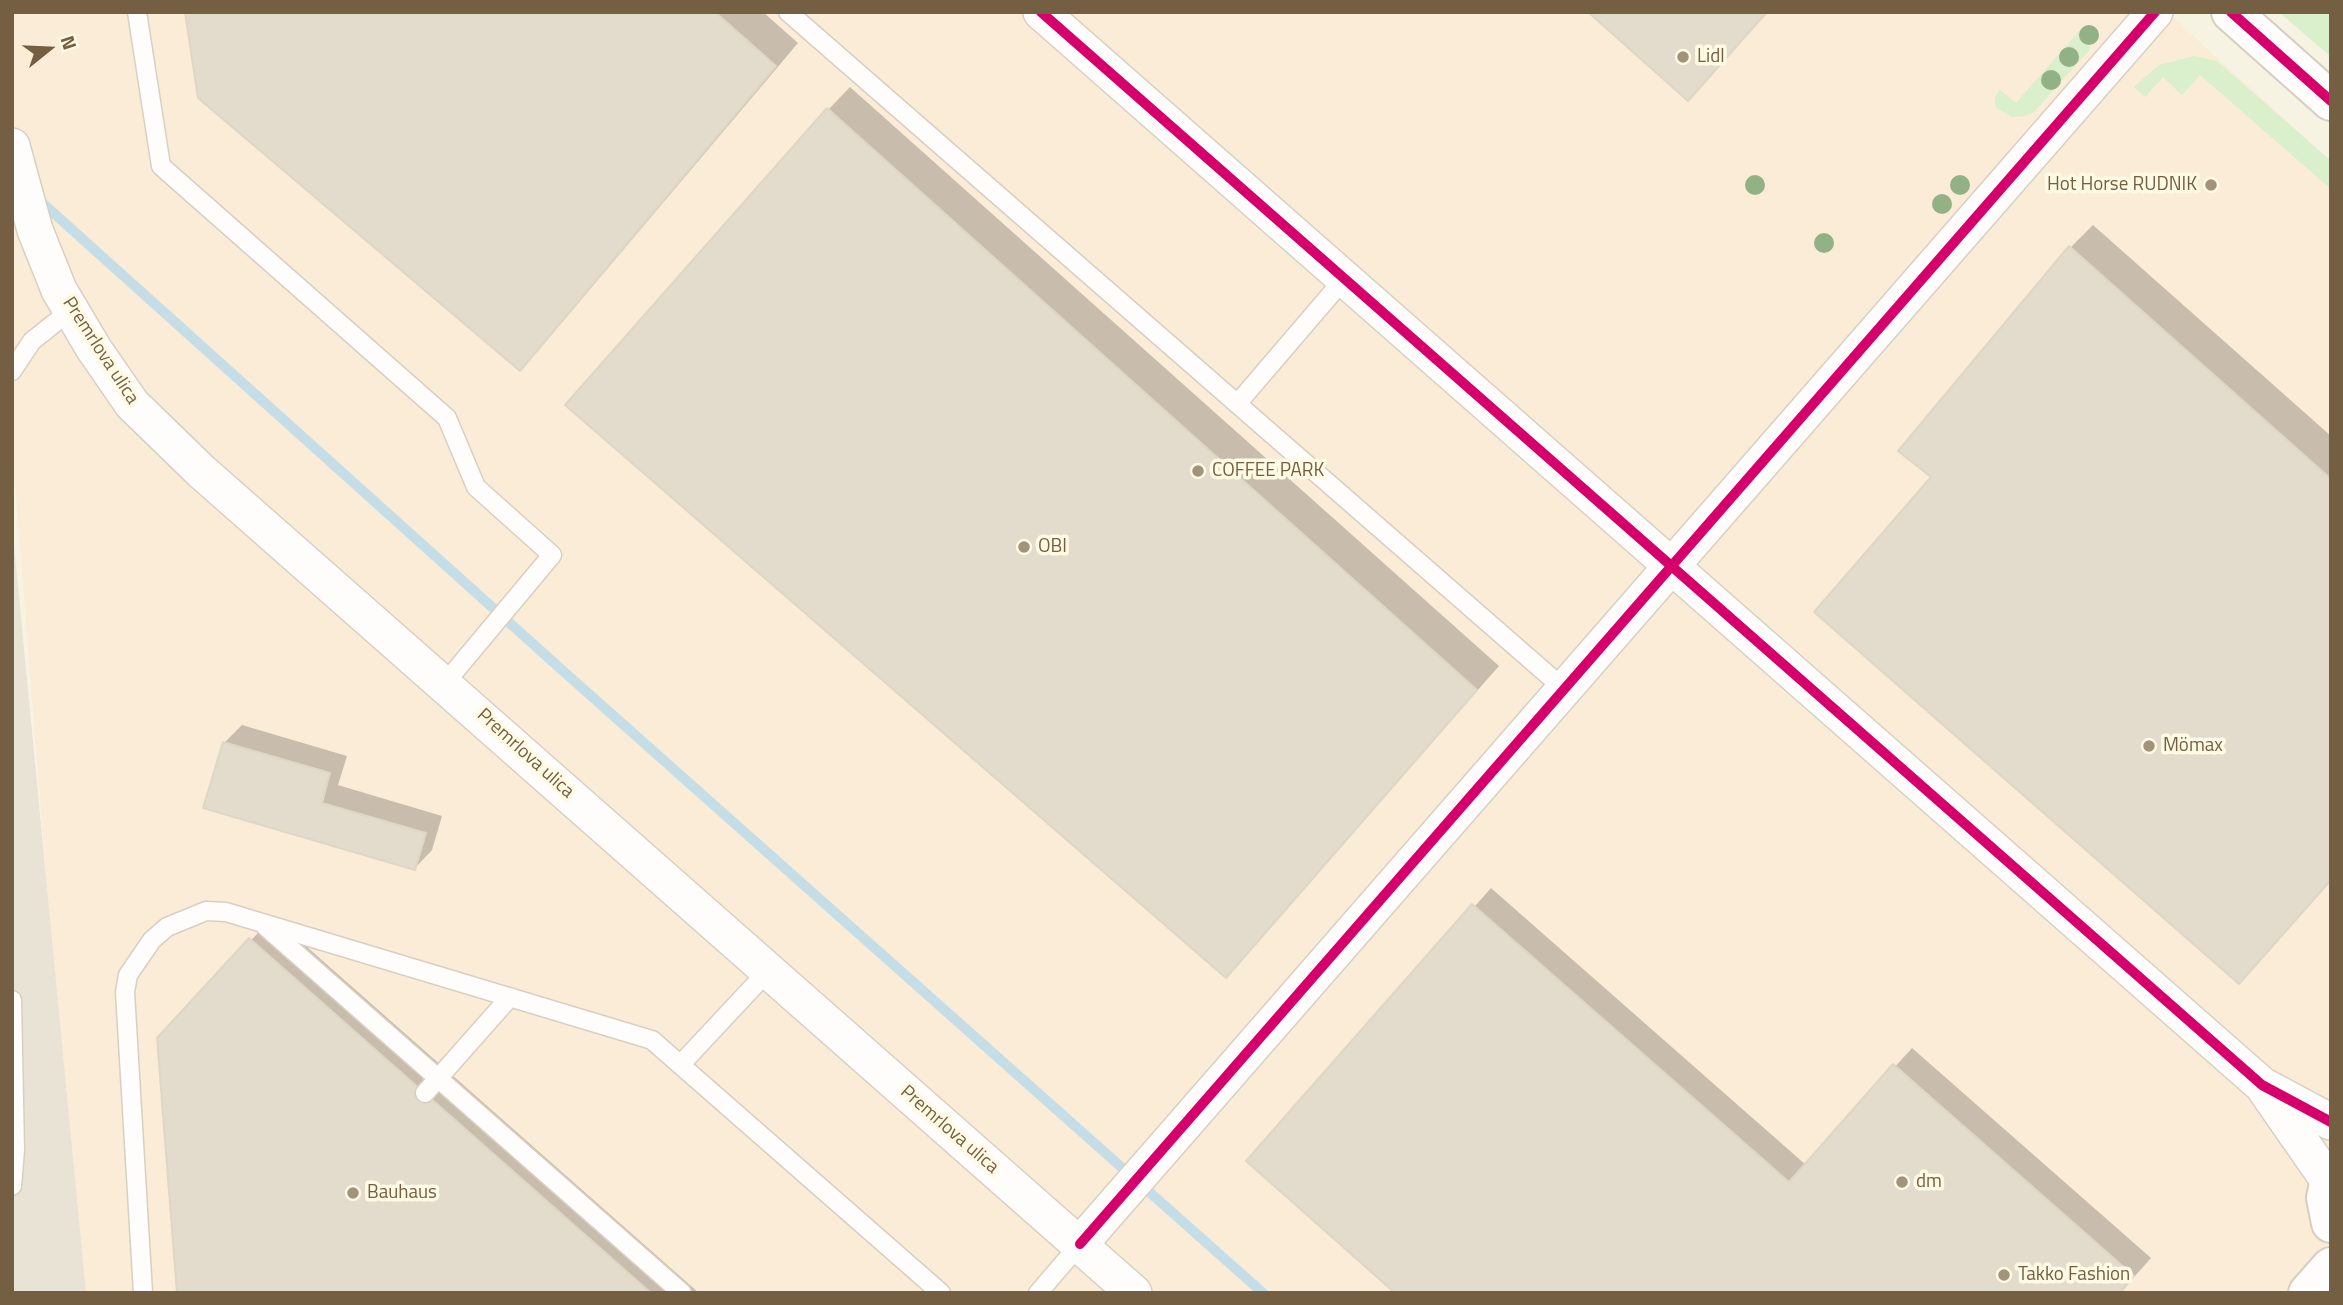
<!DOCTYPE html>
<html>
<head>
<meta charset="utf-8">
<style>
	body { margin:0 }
	#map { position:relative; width:2343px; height:1305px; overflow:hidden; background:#f6f3e3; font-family:"Titillium Web",sans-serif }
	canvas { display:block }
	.frame { position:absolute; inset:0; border:14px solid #755f43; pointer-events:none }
	.north { position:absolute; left:14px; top:14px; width:70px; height:70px; -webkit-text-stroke:5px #fffae4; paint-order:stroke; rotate:72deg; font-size:19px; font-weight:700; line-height:28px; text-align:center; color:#755f43 }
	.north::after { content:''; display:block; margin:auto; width:24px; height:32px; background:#755f43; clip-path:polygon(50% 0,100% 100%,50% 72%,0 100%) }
</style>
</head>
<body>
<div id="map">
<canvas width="2343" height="1305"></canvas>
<div class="frame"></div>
<div class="north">N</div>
</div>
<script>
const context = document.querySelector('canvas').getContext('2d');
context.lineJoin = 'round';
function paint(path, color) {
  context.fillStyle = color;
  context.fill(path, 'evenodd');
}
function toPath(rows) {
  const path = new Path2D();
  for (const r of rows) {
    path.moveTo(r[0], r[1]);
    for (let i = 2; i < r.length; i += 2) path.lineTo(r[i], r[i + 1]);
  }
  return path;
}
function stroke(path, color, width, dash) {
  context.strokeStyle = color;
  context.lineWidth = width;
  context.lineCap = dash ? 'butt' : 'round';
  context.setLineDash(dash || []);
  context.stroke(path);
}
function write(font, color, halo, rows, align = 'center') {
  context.font = font + ' "Titillium Web",sans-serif';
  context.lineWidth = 7;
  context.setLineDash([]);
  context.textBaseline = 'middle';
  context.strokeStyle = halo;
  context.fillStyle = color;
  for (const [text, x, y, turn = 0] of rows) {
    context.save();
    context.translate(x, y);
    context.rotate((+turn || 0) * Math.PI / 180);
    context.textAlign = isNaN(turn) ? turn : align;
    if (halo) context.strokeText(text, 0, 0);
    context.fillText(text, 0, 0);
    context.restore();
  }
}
paint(toPath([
	[12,12,2167,12,2331,161,2331,1293,79,1293,12,445]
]), '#fbecd8');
paint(toPath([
	[12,524,86,1293,12,1293]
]), '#e9e3d5');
paint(toPath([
	[2279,12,2331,12,2331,57],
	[2081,29,2095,33,2087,45,2091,48,2034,112,2026,116,2012,117,1996,108,1994,98,2000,90,2016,103],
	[2194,56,2217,61,2331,161,2331,189,2200,75,2182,95,2163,77,2145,97,2134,87,2159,65]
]), '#daefcc');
paint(toPath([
	[187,12,763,12,798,43,542,346,520,368],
	[1591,12,1768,12,1688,99],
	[850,87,1499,666,1225,976,828,110],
	[2093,225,2331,436,2331,880,2239,982,1934,477,1901,450,2071,247],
	[242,725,347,756,338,785,442,816,432,850,415,868,224,743],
	[1491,888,1806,1165,1912,1048,2151,1258,2120,1293,1249,1161],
	[273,917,699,1293,179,1293,159,1038]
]), '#0003');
stroke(toPath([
	[38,199,562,670,1263,1293]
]), '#c4dde7', 10);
const building = toPath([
	[185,12,715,12,776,66,520,371,198,98,185,12],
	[1588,12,1767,12,1688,101,1588,12],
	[827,108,1477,690,1226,978,565,405,827,108],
	[2069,246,2331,479,2331,880,2239,984,1814,612,1931,477,1898,451,2069,246],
	[223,742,330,773,322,803,426,833,415,870,203,808,223,742],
	[1472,904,1789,1182,1893,1064,2134,1276,2120,1293,1395,1293,1246,1161,1472,904],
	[249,938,651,1293,177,1293,157,1038,249,938]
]);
paint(building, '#e3dbcb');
stroke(building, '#dfd7c5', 2);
const lane = toPath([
	[137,12,161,166,447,418,476,487,552,555,445,683],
	[788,12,1563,688],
	[12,371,32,341,71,310],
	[1237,404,1344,279],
	[265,926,682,1293],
	[12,1000,15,1150,12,1186],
	[681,1064,767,972],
	[425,1093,510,997],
	[143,1293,125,992,128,975,152,940,167,927,206,911,226,912,652,1040,941,1293],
	[1038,1293,1080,1244]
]);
const street = toPath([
	[1041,12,2262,1085,2331,1122],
	[12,146,35,230,59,290,94,349,132,404,201,471,1134,1293],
	[2266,1091,2328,1180],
	[1080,1244,2155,12]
]);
const secondary = toPath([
	[2231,12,2331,101],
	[2331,1175,2326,1198,2331,1223],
	[2308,1293,2331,1267]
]);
stroke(lane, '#d7d0c2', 21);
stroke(street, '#d7d0c2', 38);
stroke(secondary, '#d6cfc0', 42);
stroke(lane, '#fefdfb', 18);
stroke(street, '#fefdfb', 35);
stroke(secondary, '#fefdfb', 38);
stroke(toPath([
	[1041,12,2262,1085,2331,1122],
	[2231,12,2331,101],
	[1080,1244,2155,12]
]), '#d6006c', 10);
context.fillStyle = '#92b286';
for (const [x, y] of [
	[2089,35],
	[2069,57],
	[2051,80],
	[1755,185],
	[1960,185],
	[1942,204],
	[1824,243]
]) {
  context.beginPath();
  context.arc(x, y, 10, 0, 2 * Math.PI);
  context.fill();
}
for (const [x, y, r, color] of [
	[1683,57,7,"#a2937b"],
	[2211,185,7,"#a2937b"],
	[1198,471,7,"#a2937b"],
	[1024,547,7,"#a2937b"],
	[2149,746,7,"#a2937b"],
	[1902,1182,7,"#a2937b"],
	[353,1193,7,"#a2937b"],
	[2004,1275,7,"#a2937b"]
]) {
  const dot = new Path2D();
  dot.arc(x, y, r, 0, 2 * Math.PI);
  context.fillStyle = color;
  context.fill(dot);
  stroke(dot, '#fffae4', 2.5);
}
write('19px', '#755f43', '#fffae4', [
	["Lidl",1697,57],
	["Hot Horse RUDNIK",2197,185,"right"],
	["COFFEE PARK",1212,471],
	["OBI",1038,547],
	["Mömax",2163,746],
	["dm",1916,1182],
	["Bauhaus",367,1193],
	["Takko Fashion",2018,1275]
], 'left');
write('19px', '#755f43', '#fffae4', [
	["Premrlova ulica",100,351,57],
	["Premrlova ulica",525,754,42],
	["Premrlova ulica",949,1130,41]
]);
</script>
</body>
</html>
